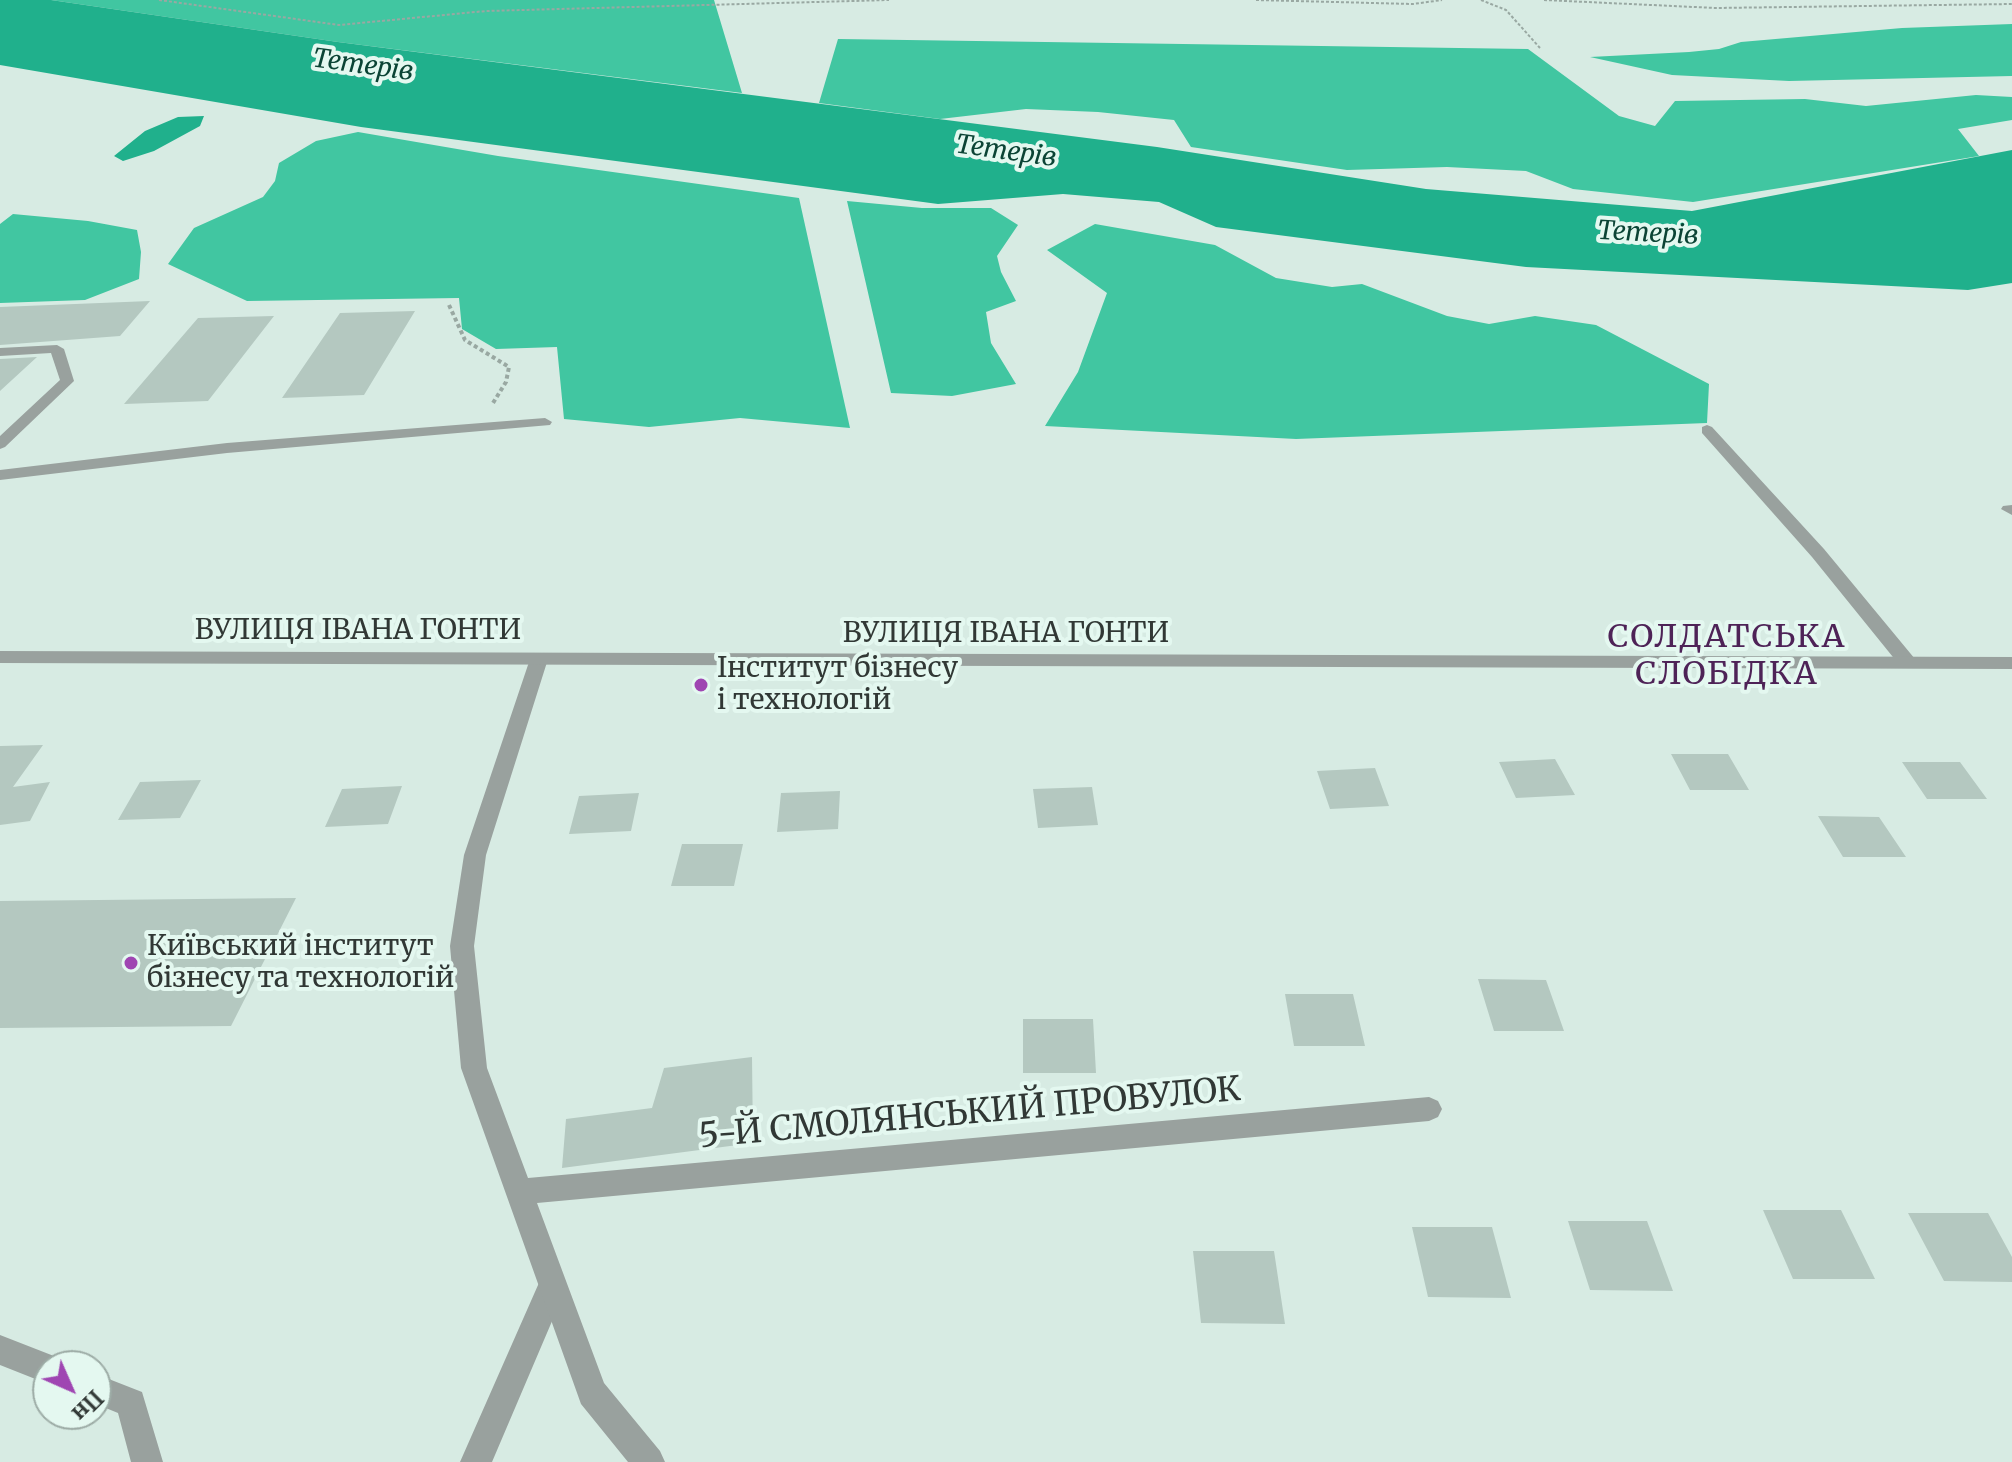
<!DOCTYPE html>
<html>
<head>
<meta charset="utf-8">
<style>
	body { margin:0 }
	#map { position:relative; width:2012px; height:1462px; overflow:hidden; background:#d7ebe3; font-family:Merriweather,serif }
	canvas { display:block }
	.north { position:absolute; left:32px; top:1350px; width:80px; height:80px; box-sizing:border-box; background:#e4f8f0; border:2px solid #9caba5; border-radius:50%; rotate:135deg; font-size:22px; font-weight:700; line-height:32px; text-align:center; color:#313835 }
	.north::after { content:''; display:block; margin:auto; width:28px; height:36px; background:#9f46b2; clip-path:polygon(50% 0,100% 100%,50% 72%,0 100%) }
</style>
</head>
<body>
<div id="map">
<canvas width="2012" height="1462"></canvas>
<div class="north">Пн</div>
</div>
<script>
const context = document.querySelector('canvas').getContext('2d');
context.lineJoin = 'round';
function paint(path, color) {
  context.fillStyle = color;
  context.fill(path, 'evenodd');
}
function toPath(rows) {
  const path = new Path2D();
  for (const r of rows) {
    path.moveTo(r[0], r[1]);
    for (let i = 2; i < r.length; i += 2) path.lineTo(r[i], r[i + 1]);
  }
  return path;
}
function stroke(path, color, width, dash) {
  context.strokeStyle = color;
  context.lineWidth = width;
  context.lineCap = dash ? 'butt' : 'round';
  context.setLineDash(dash || []);
  context.stroke(path);
}
function write(font, color, halo, rows, align = 'center') {
  context.font = font + ' Merriweather,serif';
  context.lineWidth = 8;
  context.setLineDash([]);
  context.textBaseline = 'middle';
  context.strokeStyle = halo;
  context.fillStyle = color;
  for (const [text, x, y, turn = 0] of rows) {
    context.save();
    context.translate(x, y);
    context.rotate((+turn || 0) * Math.PI / 180);
    context.textAlign = isNaN(turn) ? turn : align;
    if (halo) context.strokeText(text, 0, 0);
    context.fillText(text, 0, 0);
    context.restore();
  }
}
paint(toPath([
	[51,0,714,0,742,93,338,42],
	[2012,24,2012,76,1789,81,1672,75,1590,57,1689,52,1719,49,1741,42,1902,28],
	[838,39,1528,49,1619,116,1655,126,1675,101,1805,99,1866,106,1976,95,2012,97,2012,120,1958,129,1979,156,1693,202,1573,189,1526,171,1447,167,1347,170,1191,147,1174,120,1098,112,1026,109,940,119,819,103],
	[358,132,498,156,799,198,850,428,740,418,649,427,564,419,557,347,496,349,462,329,459,298,247,301,168,264,194,228,263,197,275,181,279,163,316,141],
	[847,201,922,208,991,208,1018,225,997,256,1001,272,1016,301,986,312,991,343,1016,384,952,396,891,393],
	[13,214,88,221,137,230,141,252,139,279,85,300,0,303,0,224],
	[1095,224,1215,245,1276,278,1332,287,1362,284,1447,316,1489,324,1535,316,1596,325,1709,384,1707,423,1296,439,1045,426,1078,372,1107,293,1047,250]
]), '#41c6a1');
paint(toPath([
	[0,0,51,0,338,42,1157,147,1426,189,1692,211,2012,150,2012,283,1968,290,1526,267,1216,227,1159,202,1063,194,938,204,361,127,0,65],
	[204,116,200,126,154,151,123,161,114,156,145,131,178,117]
]), '#20b08c');
paint(toPath([
	[150,301,120,336,0,345,0,307],
	[415,311,364,395,282,398,340,313],
	[274,316,208,401,124,404,198,318],
	[37,357,0,391,0,359],
	[43,745,13,787,50,782,30,821,0,825,0,746],
	[1671,754,1728,754,1749,790,1690,790],
	[1555,759,1575,795,1516,798,1499,762],
	[1902,762,1960,762,1987,799,1927,799],
	[1375,768,1389,806,1330,809,1317,771],
	[201,780,180,818,118,820,140,782],
	[402,786,388,824,325,827,342,789],
	[1092,787,1098,825,1038,828,1033,789],
	[840,791,838,829,777,832,781,793],
	[639,793,631,831,569,834,579,796],
	[1818,816,1879,817,1906,857,1843,857],
	[682,844,743,844,734,886,671,886],
	[296,898,231,1026,0,1028,0,901],
	[1478,979,1546,980,1564,1031,1494,1031],
	[1285,994,1353,994,1365,1046,1294,1046],
	[1023,1019,1093,1019,1096,1073,1023,1073],
	[752,1057,753,1143,562,1168,566,1119,652,1108,664,1068],
	[1763,1210,1841,1210,1875,1279,1793,1279],
	[1908,1213,1988,1213,2012,1257,2012,1282,1944,1281],
	[1568,1221,1647,1221,1673,1291,1590,1290],
	[1412,1227,1492,1227,1511,1298,1428,1297],
	[1193,1251,1274,1251,1285,1324,1201,1323]
]), '#b4c8c0');
stroke(toPath([
	[159,0,339,25,486,11,889,0],
	[1256,0,1413,4,1442,0],
	[1481,0,1506,10,1540,48],
	[1544,0,1716,8,2012,4]
]), '#99a8a2', 2, [3, 2]);
stroke(toPath([
	[449,305,465,340,509,367,506,382,493,403]
]), '#99a8a2', 4, [4, 3]);
paint(toPath([
	[57,345,64,349,74,381,5,447,0,449,0,436,60,380,51,353,0,356,0,348,57,345],
	[545,418,552,422,550,425,227,453,0,480,0,470,227,443,545,418],
	[1707,425,1712,427,1824,549,1915,659,1917,663,1915,667,1901,667,1812,557,1702,433,1702,427,1707,425],
	[2012,505,2012,515,2001,509,2003,506,2012,505],
	[552,1272,562,1276,567,1286,492,1462,460,1462,542,1276,552,1272],
	[0,1335,59,1358,62,1366,48,1366,48,1384,0,1365,0,1335],
	[96,1374,142,1392,163,1462,131,1462,118,1413,96,1404,96,1374]
]), '#99a19e');
paint(toPath([
	[539,653,548,659,486,855,474,946,487,1068,528,1178,1429,1097,1438,1101,1442,1109,1438,1117,1429,1121,537,1203,604,1383,660,1451,665,1462,628,1462,581,1404,461,1068,450,946,464,855,530,659,539,653]
]), '#99a19e');
paint(toPath([
	[0,651,2012,657,2012,669,0,663,0,651]
]), '#99a19e');
for (const [x, y, r, color] of [
	[701,685,8,"#9f46b2"],
	[131,963,8,"#9f46b2"]
]) {
  const dot = new Path2D();
  dot.arc(x, y, r, 0, 2 * Math.PI);
  context.fillStyle = color;
  context.fill(dot);
  stroke(dot, '#e4f8f0', 3);
}
write('italic 26px', '#0b4435', '#e4f8f0', [
	["Тетерів",363,66,8],
	["Тетерів",1006,152,8],
	["Тетерів",1648,234,3]
]);
write('28px', '#313835', '#e4f8f0', [
	["ВУЛИЦЯ ІВАНА ГОНТИ",358,631],
	["ВУЛИЦЯ ІВАНА ГОНТИ",1006,634]
]);
write('28px', '#313835', '#e4f8f0', [
	["Інститут бізнесу",717,669],
	["і технологій",717,701],
	["Київський інститут",147,947],
	["бізнесу та технологій",147,979]
], 'left');
context.letterSpacing = '2px';
write('32px', '#4e2357', '#e4f8f0', [
	["СОЛДАТСЬКА",1727,638],
	["СЛОБІДКА",1727,675]
]);
context.letterSpacing = '0px';
write('34px', '#313835', '#e4f8f0', [
	["5-Й СМОЛЯНСЬКИЙ ПРОВУЛОК",970,1114,-5]
]);
</script>
</body>
</html>
